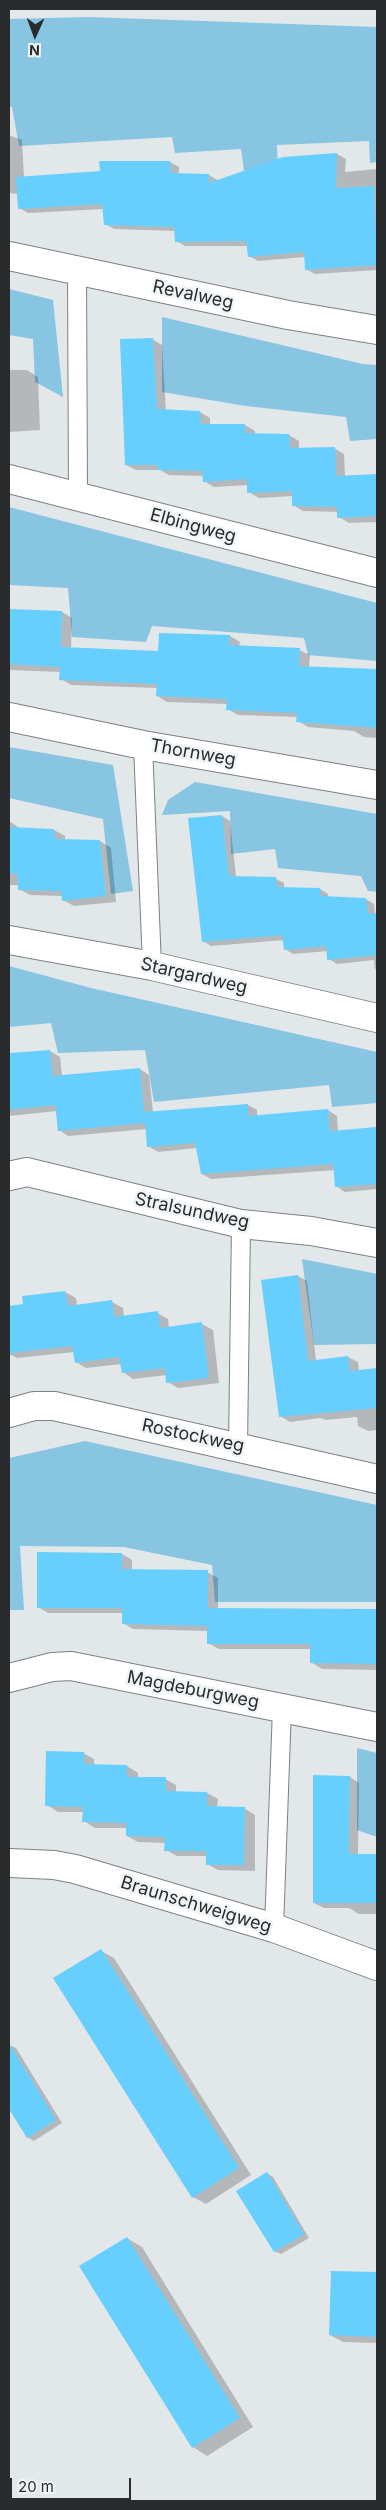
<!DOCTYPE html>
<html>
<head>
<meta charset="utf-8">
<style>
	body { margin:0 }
	#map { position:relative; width:386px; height:2510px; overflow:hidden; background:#e2e7e9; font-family:Inter,sans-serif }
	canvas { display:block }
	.frame { position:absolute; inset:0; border:10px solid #292b2c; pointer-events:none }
	.north { position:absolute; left:10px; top:10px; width:50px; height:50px; -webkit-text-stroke:4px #eff4f7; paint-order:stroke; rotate:182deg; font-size:14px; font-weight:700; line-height:20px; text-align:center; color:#292b2c }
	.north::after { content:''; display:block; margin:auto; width:18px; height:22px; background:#292b2c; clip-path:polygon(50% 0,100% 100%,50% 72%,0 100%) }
	.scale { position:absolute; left:10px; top:2478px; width:121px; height:22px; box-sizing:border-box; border:2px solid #292b2c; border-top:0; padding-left:6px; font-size:15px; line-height:18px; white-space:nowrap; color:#292b2c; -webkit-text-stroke:4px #eff4f7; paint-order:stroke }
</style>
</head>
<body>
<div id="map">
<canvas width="386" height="2510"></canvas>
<div class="frame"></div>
<div class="north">N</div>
<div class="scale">20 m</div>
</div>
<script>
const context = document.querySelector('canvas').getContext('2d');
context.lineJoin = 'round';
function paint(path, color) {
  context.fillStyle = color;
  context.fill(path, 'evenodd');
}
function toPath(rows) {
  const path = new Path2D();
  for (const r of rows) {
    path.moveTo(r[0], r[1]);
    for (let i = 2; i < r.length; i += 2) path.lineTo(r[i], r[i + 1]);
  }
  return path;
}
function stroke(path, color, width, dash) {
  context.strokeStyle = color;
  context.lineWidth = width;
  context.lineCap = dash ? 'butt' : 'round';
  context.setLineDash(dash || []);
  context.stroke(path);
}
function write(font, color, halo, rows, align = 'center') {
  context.font = font + ' Inter,sans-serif';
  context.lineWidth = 5;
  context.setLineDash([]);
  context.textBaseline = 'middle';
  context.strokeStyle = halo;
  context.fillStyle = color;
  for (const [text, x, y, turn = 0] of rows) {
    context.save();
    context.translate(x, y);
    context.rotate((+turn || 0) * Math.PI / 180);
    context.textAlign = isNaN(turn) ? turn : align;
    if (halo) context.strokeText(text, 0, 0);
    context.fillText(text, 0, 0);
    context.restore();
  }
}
paint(toPath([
	[88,17,377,27,377,162,370,163,369,141,277,145,279,211,250,213,241,149,175,153,172,137,19,146,12,107,9,107,9,19],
	[9,289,53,300,63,397,35,382,33,339,9,335],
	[162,317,363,364,377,365,377,439,350,441,346,417,246,406,162,392],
	[9,507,377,603,377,661,308,655,304,638,152,626,146,642,72,637,68,588,9,585],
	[9,747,113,765,133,891,111,894,103,819,9,798],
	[195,782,377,814,377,892,368,891,361,876,278,868,275,849,231,854,230,811,162,815,168,800],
	[9,966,91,988,377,1052,377,1103,332,1107,329,1085,154,1102,145,1050,58,1053,51,1023,9,1027],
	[302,1259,377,1274,377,1344,314,1345],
	[85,1441,377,1505,377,1602,215,1602,212,1565,124,1547,20,1546,24,1610,9,1610,9,1458],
	[357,1748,377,1753,377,1837,357,1830]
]), '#88c5e3');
paint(toPath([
	[9,135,22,140,24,177,102,172,136,164,135,161,170,162,179,167,179,174,209,175,219,181,337,154,346,159,345,172,377,169,377,270,315,274,306,269,305,257,258,261,249,256,248,246,185,246,176,241,176,231,114,229,105,224,104,209,28,213,19,208,18,194,9,193],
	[152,339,162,345,166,411,200,412,210,418,210,425,245,425,255,431,255,434,289,435,299,441,299,449,334,448,344,454,345,476,377,475,377,522,349,523,339,517,339,512,303,511,293,505,293,496,259,498,249,492,248,485,214,487,204,481,204,476,169,475,160,470,136,470,126,465],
	[9,370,27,370,38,377,40,430,9,432],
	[9,610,62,612,72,618,71,648,159,652,230,636,240,642,239,647,299,650,310,655,309,668,377,671,377,738,364,737,354,731,308,727,298,721,298,717,238,715,228,709,228,704,167,702,157,696,157,688,71,685,61,679,61,672,9,670],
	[222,816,230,821,236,877,276,879,284,883,284,888,320,889,328,894,328,898,366,899,374,904,375,915,377,915,377,971,375,969,374,960,337,964,329,959,328,951,293,954,285,949,284,940,211,946,203,941],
	[9,821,21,829,54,830,65,836,65,840,100,841,111,848,116,902,74,906,63,900,63,896,30,895,19,889,19,885,9,885],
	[50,1051,60,1057,62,1076,140,1069,149,1075,153,1112,248,1105,257,1110,257,1116,328,1110,337,1116,338,1131,377,1129,377,1189,345,1192,336,1186,335,1170,211,1179,202,1174,197,1148,158,1152,148,1146,147,1129,68,1136,59,1130,57,1111,9,1116,9,1054],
	[298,1276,307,1281,316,1361,348,1357,358,1362,359,1371,377,1369,377,1430,368,1431,358,1426,357,1417,326,1420,320,1418,290,1422,280,1416],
	[65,1292,76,1298,77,1306,112,1302,123,1308,124,1317,157,1313,168,1319,169,1328,202,1324,213,1330,219,1383,178,1388,168,1382,167,1375,133,1379,123,1372,121,1364,86,1368,76,1362,74,1352,17,1358,9,1354,9,1307,24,1305],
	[122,1554,132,1560,132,1570,207,1572,218,1578,218,1609,377,1610,377,1670,322,1669,312,1663,312,1649,219,1649,208,1643,208,1631,133,1629,123,1623,123,1613,48,1613,38,1607],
	[83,1753,94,1759,94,1766,127,1766,138,1773,138,1778,165,1779,176,1785,176,1792,207,1793,218,1799,217,1808,244,1808,255,1815,255,1871,218,1870,207,1864,207,1856,177,1856,166,1850,166,1843,138,1842,127,1836,127,1828,95,1828,84,1821,84,1812,58,1812,47,1805],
	[350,1777,359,1783,358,1856,377,1856,377,1914,359,1914,349,1908,324,1908,314,1903],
	[101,1951,114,1958,251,2175,206,2204,193,2197],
	[9,2045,16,2048,62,2123,34,2141,27,2137,9,2107],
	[267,2173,273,2177,309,2238,281,2254,274,2251],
	[127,2238,142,2247,253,2427,207,2456,193,2447,81,2267],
	[332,2272,377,2274,377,2343,343,2342,330,2335]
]), '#0003');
paint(toPath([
	[337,153,336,188,374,186,377,265,305,270,304,252,248,257,246,241,175,242,174,227,104,225,102,204,18,209,16,177,100,171,99,161,170,161,171,173,209,174,209,183,283,157],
	[153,338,157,409,200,411,201,424,245,424,245,433,289,434,290,448,335,447,336,476,377,474,377,516,337,518,337,507,292,506,292,491,247,493,247,479,203,482,202,471,158,470,157,465,125,465,120,339],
	[9,609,62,611,61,647,158,651,159,633,230,635,229,645,300,648,299,666,377,669,377,728,296,722,297,713,226,710,227,699,156,696,157,684,59,680,60,667,9,664],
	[222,815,229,876,276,877,277,887,320,888,321,896,366,898,368,914,377,913,377,955,327,960,326,946,284,950,282,935,202,942,188,818],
	[9,827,54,829,55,839,100,840,106,896,62,901,61,891,18,890,17,873,9,874],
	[50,1050,55,1105,9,1110,9,1053],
	[140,1068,144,1112,248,1104,248,1116,328,1109,330,1131,377,1127,377,1184,335,1187,333,1164,201,1174,195,1143,147,1147,145,1123,58,1131,52,1076],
	[298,1275,308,1361,348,1356,350,1371,377,1368,377,1408,279,1417,261,1280],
	[65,1291,68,1306,112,1300,114,1317,158,1311,160,1328,202,1322,209,1378,166,1383,165,1368,122,1373,119,1357,75,1363,72,1346,9,1353,9,1306,23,1304,22,1296],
	[37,1552,122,1553,122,1569,208,1570,208,1608,377,1609,377,1664,310,1663,310,1644,207,1644,207,1626,122,1624,122,1608,37,1608],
	[46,1751,84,1752,84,1764,127,1765,127,1777,166,1777,166,1791,207,1792,207,1806,245,1807,244,1865,206,1865,206,1851,164,1851,165,1837,126,1836,126,1823,82,1822,83,1807,45,1806],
	[313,1775,350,1776,349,1854,377,1854,377,1903,313,1903],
	[101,1949,239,2168,192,2198,53,1978],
	[9,2043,56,2120,27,2138,9,2109],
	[267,2172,304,2234,274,2252,236,2191],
	[127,2237,240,2418,192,2448,79,2266],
	[331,2271,377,2272,377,2337,329,2335]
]), '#66cffe');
const lane = toPath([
	[77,271,78,496],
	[143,745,152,966],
	[238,1446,241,1224],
	[274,1928,282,1708]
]);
const street = toPath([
	[9,256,288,315,377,330],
	[9,479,377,573],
	[9,717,143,745,377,785],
	[9,940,152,966,377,1018],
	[9,1176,27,1172,241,1224,311,1231,377,1243],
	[9,1413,34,1406,54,1406,377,1479],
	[9,1678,52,1667,71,1666,377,1727],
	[10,1863,54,1865,75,1869,274,1928,377,1966]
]);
stroke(lane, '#7d8184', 20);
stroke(street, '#7d8184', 30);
stroke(lane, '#fff', 18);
stroke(street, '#fff', 28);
write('18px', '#292b2c', '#eff4f7', [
	["Revalweg",193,295,12],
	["Elbingweg",193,526,15],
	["Thornweg",193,753,10],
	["Stargardweg",194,976,13],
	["Stralsundweg",192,1211,12],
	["Rostockweg",193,1436,12],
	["Magdeburgweg",193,1690,11],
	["Braunschweigweg",196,1905,17]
]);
</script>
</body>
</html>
